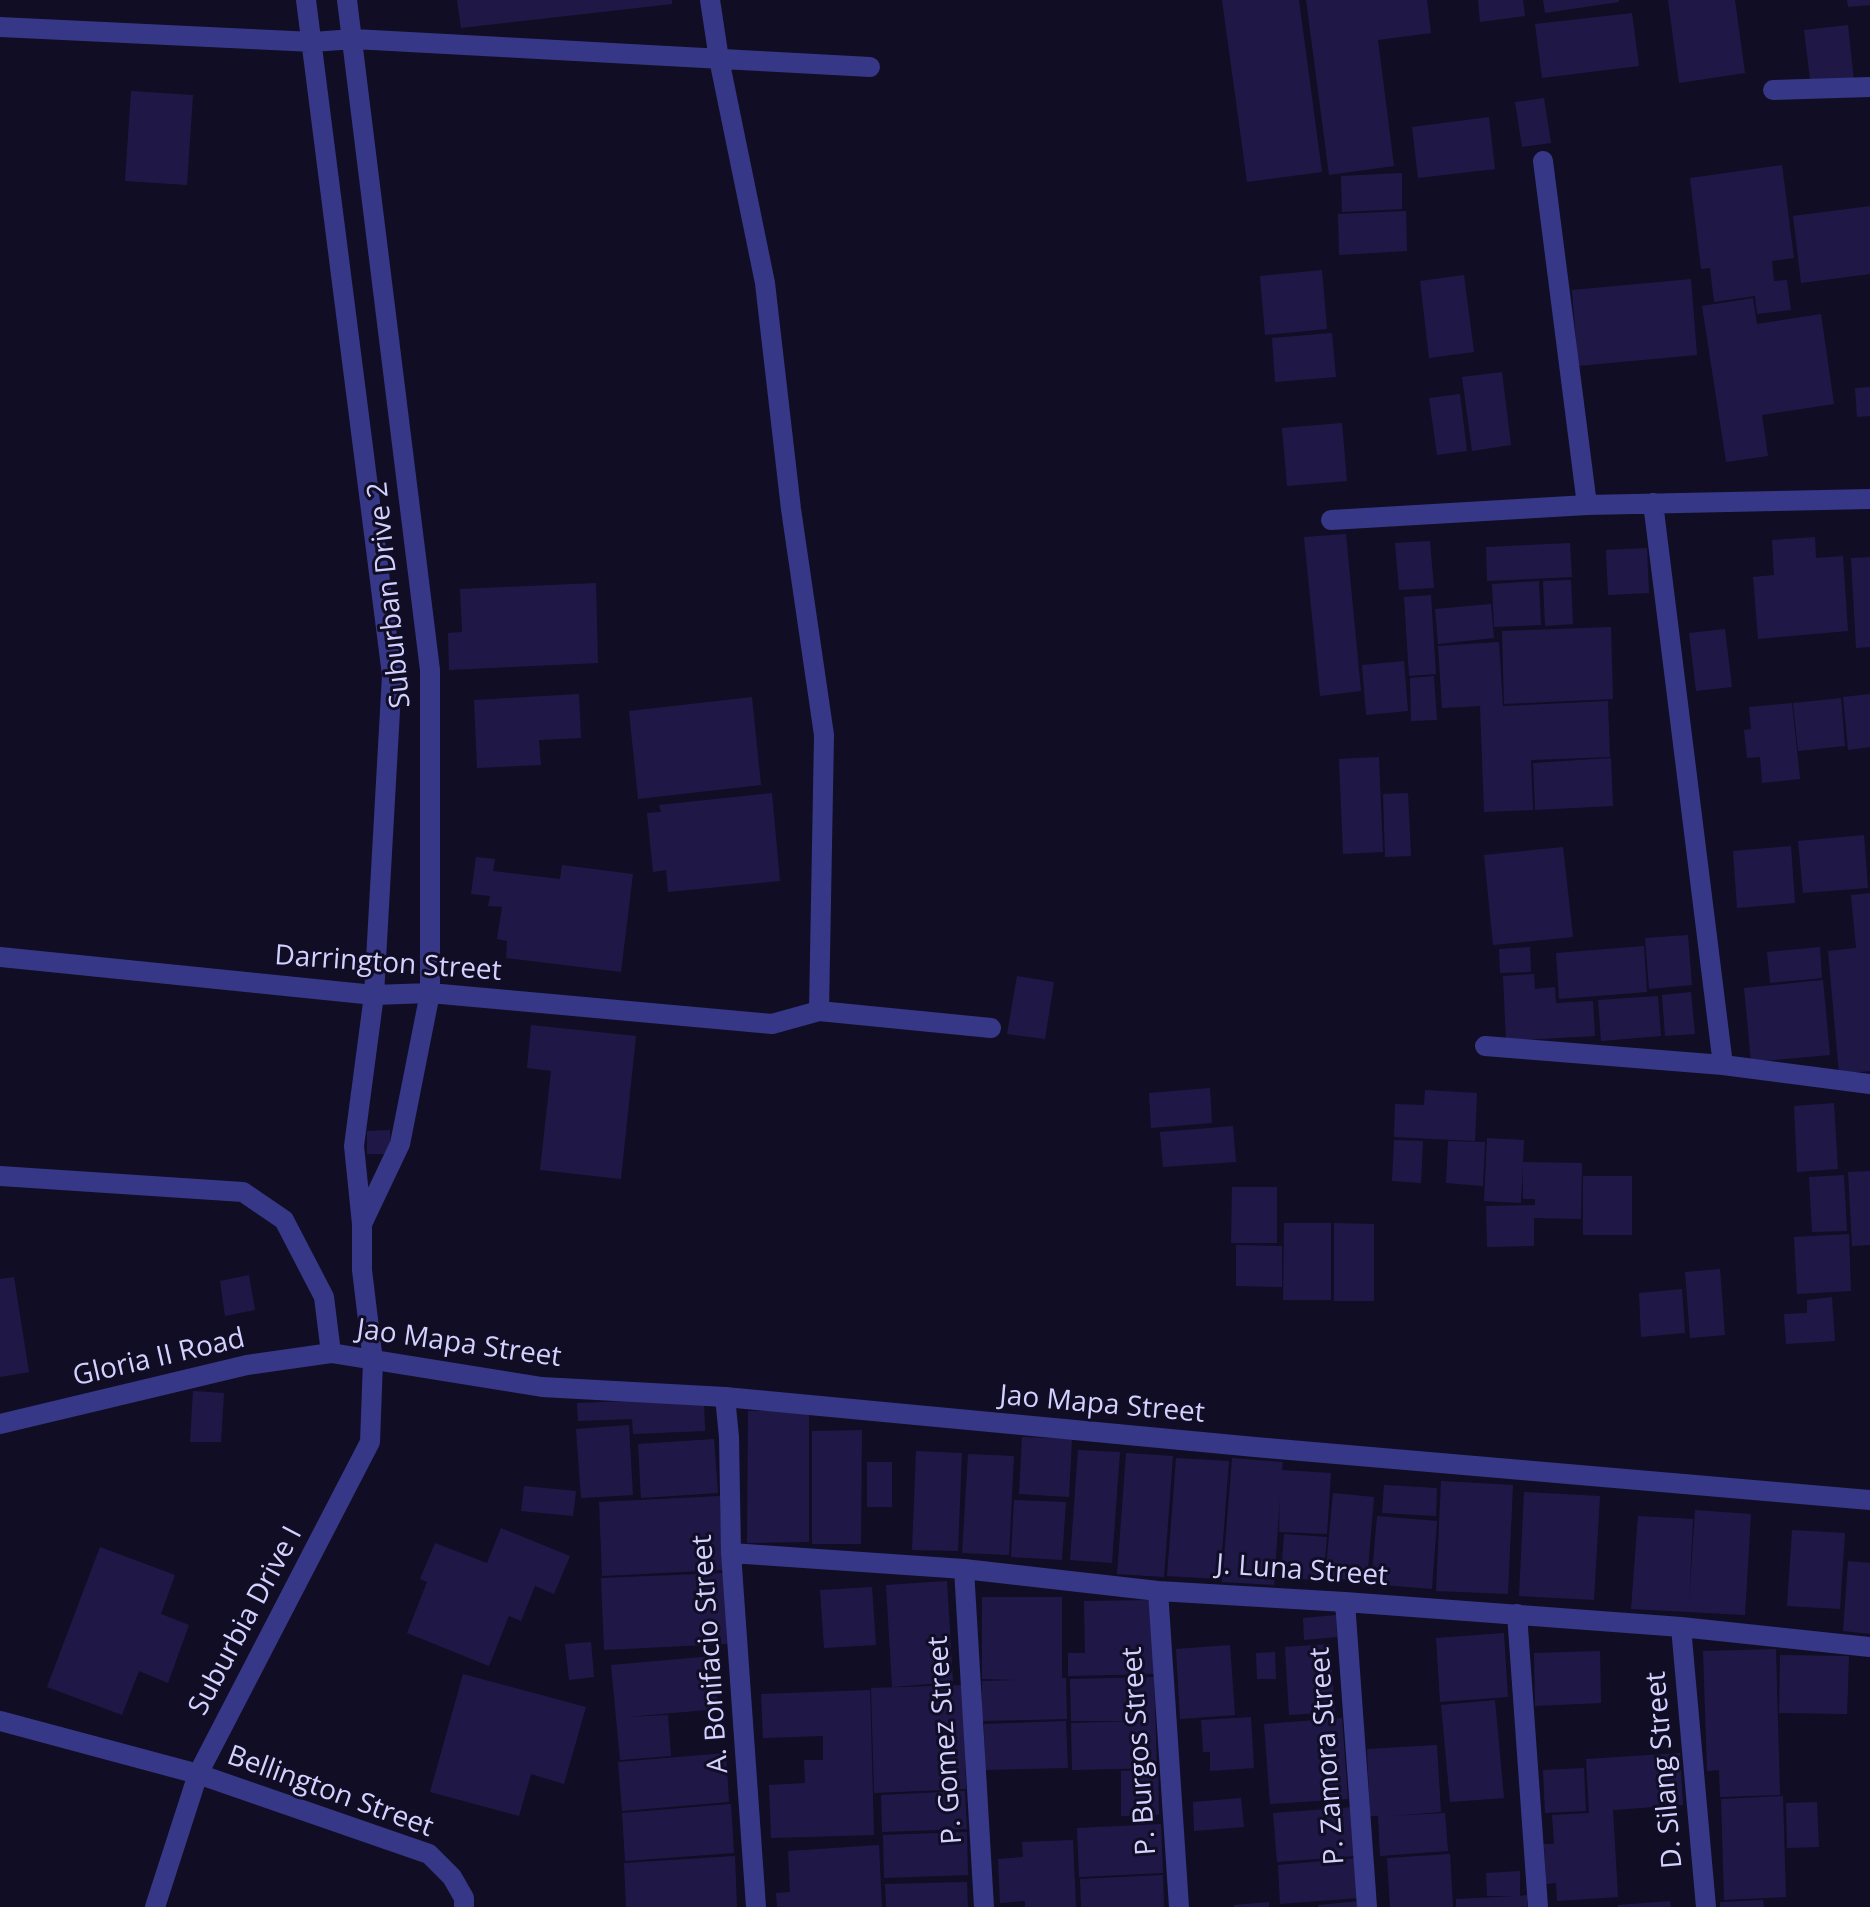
<!DOCTYPE html>
<html>
<head>
<meta charset="utf-8">
<style>
	body { margin:0 }
	canvas { display:block; background:#100d24 }
</style>
</head>
<body>
<canvas width="1870" height="1907"></canvas>
<script>
const context = document.querySelector('canvas').getContext('2d');
context.lineJoin = 'round';
function paint(path, color) {
  context.fillStyle = color;
  context.fill(path, 'evenodd');
}
function toPath(rows) {
  const path = new Path2D();
  for (const r of rows) {
    path.moveTo(r[0], r[1]);
    for (let i = 2; i < r.length; i += 2) path.lineTo(r[i], r[i + 1]);
  }
  return path;
}
function stroke(path, color, width, dash) {
  context.strokeStyle = color;
  context.lineWidth = width;
  context.lineCap = dash ? 'butt' : 'round';
  context.setLineDash(dash || []);
  context.stroke(path);
}
function write(font, color, halo, rows, align = 'center') {
  context.font = font + ' "Open Sans",sans-serif';
  context.lineWidth = 6;
  context.setLineDash([]);
  context.textBaseline = 'middle';
  context.strokeStyle = halo;
  context.fillStyle = color;
  for (const [text, x, y, turn = 0] of rows) {
    context.save();
    context.translate(x, y);
    context.rotate((+turn || 0) * Math.PI / 180);
    context.textAlign = isNaN(turn) ? turn : align;
    if (halo) context.strokeText(text, 0, 0);
    context.fillText(text, 0, 0);
    context.restore();
  }
}
paint(toPath([
	[457,0,672,0,672,4,461,28],
	[1222,0,1299,0,1322,172,1247,182],
	[1306,0,1427,0,1431,33,1378,40,1394,166,1329,175],
	[1478,0,1523,0,1525,16,1480,22],
	[1543,0,1619,0,1619,2,1545,13],
	[1668,0,1735,0,1745,73,1679,83],
	[1847,0,1870,0,1870,5,1848,7],
	[1632,13,1639,66,1542,78,1535,24],
	[1848,25,1854,81,1811,87,1804,30],
	[131,91,193,95,187,185,125,181],
	[1544,98,1551,143,1522,147,1515,102],
	[1489,117,1495,169,1418,178,1412,127],
	[1782,165,1794,258,1772,261,1774,281,1787,280,1791,310,1757,314,1755,296,1714,302,1710,268,1701,269,1690,178],
	[1402,173,1402,209,1342,212,1341,176],
	[1870,206,1870,274,1801,283,1793,216],
	[1406,211,1407,251,1339,255,1338,214],
	[1322,270,1327,329,1265,335,1260,276],
	[1464,275,1474,352,1429,358,1420,281],
	[1691,279,1697,355,1578,366,1572,290],
	[1753,298,1757,324,1821,314,1834,404,1762,415,1768,456,1726,462,1702,306],
	[1332,333,1336,377,1275,382,1272,338],
	[1502,372,1511,445,1472,451,1462,377],
	[1870,387,1870,416,1857,417,1855,388],
	[1460,394,1467,451,1437,455,1429,398],
	[1342,423,1347,481,1287,486,1282,428],
	[1346,534,1361,691,1320,696,1304,537],
	[1815,537,1816,558,1843,556,1848,631,1758,639,1753,577,1774,575,1772,540],
	[1430,541,1434,588,1399,590,1395,543],
	[1570,543,1572,577,1487,581,1486,547],
	[1647,548,1649,593,1608,595,1606,550],
	[1870,557,1870,647,1856,648,1851,558],
	[1571,580,1573,624,1545,626,1543,581],
	[1539,581,1541,625,1494,627,1492,584],
	[596,583,598,663,449,670,448,633,462,632,460,589],
	[1431,595,1436,674,1409,676,1404,597],
	[1491,604,1494,638,1438,644,1435,609],
	[1611,627,1613,699,1504,704,1502,631],
	[1725,629,1732,687,1696,691,1689,633],
	[1499,642,1503,706,1608,701,1610,757,1531,760,1533,810,1484,812,1480,706,1442,708,1438,646],
	[1404,661,1408,711,1366,715,1362,665],
	[1434,676,1437,720,1411,721,1410,678],
	[579,694,581,738,539,740,541,765,477,768,474,700],
	[1870,694,1870,747,1848,750,1843,697],
	[752,697,761,785,638,799,629,711],
	[1841,698,1845,746,1798,751,1793,703],
	[1792,703,1800,779,1762,783,1760,757,1747,758,1744,730,1751,729,1749,707],
	[1379,757,1383,852,1343,854,1339,759],
	[1611,758,1613,806,1535,810,1533,763],
	[772,793,780,881,668,892,666,870,653,872,647,813,661,812,659,805],
	[1408,793,1411,856,1385,857,1383,794],
	[1864,835,1868,888,1803,893,1798,841],
	[1791,846,1795,903,1737,908,1733,851],
	[1563,847,1573,937,1493,945,1484,855],
	[476,857,495,859,493,871,560,879,562,865,633,874,621,972,506,958,507,941,497,939,502,907,488,906,490,896,471,894],
	[1870,893,1870,1071,1839,1074,1828,951,1856,948,1851,895],
	[1688,935,1692,985,1649,989,1645,938],
	[1644,946,1647,992,1559,999,1556,953],
	[1530,947,1531,972,1500,973,1499,949],
	[1820,947,1822,978,1770,983,1767,952],
	[1534,974,1535,989,1555,987,1556,1003,1593,1001,1595,1036,1506,1041,1503,976],
	[1017,976,1054,982,1045,1039,1007,1034],
	[1823,980,1830,1055,1751,1062,1744,988],
	[1691,992,1695,1034,1665,1036,1662,995],
	[1658,996,1661,1036,1601,1041,1598,1000],
	[531,1025,636,1036,621,1179,540,1170,551,1071,527,1068],
	[1210,1088,1212,1123,1151,1128,1149,1093],
	[1425,1090,1477,1093,1475,1141,1394,1137,1395,1104,1424,1105],
	[1834,1103,1838,1169,1797,1172,1794,1106],
	[1233,1126,1236,1162,1163,1167,1160,1132],
	[390,1130,391,1154,367,1154,367,1131],
	[1487,1138,1524,1140,1523,1162,1582,1163,1581,1219,1534,1218,1534,1246,1487,1247,1486,1206,1535,1205,1535,1199,1523,1199,1523,1166,1521,1203,1484,1201],
	[1394,1140,1423,1141,1421,1183,1392,1181],
	[1448,1141,1485,1142,1483,1186,1446,1183],
	[1870,1171,1870,1245,1852,1246,1848,1172],
	[1844,1175,1847,1231,1812,1232,1809,1177],
	[1583,1176,1632,1176,1632,1235,1583,1235],
	[1232,1187,1277,1187,1277,1243,1231,1243],
	[1284,1223,1331,1223,1331,1300,1283,1300],
	[1334,1223,1374,1224,1374,1301,1334,1301],
	[1849,1234,1851,1291,1797,1294,1794,1237],
	[1236,1245,1282,1246,1282,1287,1236,1286],
	[1720,1269,1725,1335,1690,1338,1685,1272],
	[249,1275,255,1310,225,1316,220,1281],
	[14,1277,29,1372,0,1377,0,1279],
	[1682,1289,1685,1333,1641,1337,1639,1293],
	[1832,1297,1835,1341,1786,1344,1784,1314,1807,1313,1807,1300],
	[193,1391,224,1393,221,1442,190,1442],
	[704,1398,705,1431,633,1434,632,1419,578,1421,577,1403],
	[748,1411,809,1411,809,1542,747,1543],
	[629,1425,633,1495,581,1498,576,1429],
	[862,1430,861,1544,812,1544,812,1431],
	[1022,1437,1072,1439,1069,1497,1019,1494],
	[714,1439,718,1493,641,1498,638,1444],
	[1078,1450,1120,1452,1112,1563,1070,1560],
	[916,1451,962,1453,958,1551,912,1550],
	[1126,1453,1173,1456,1164,1577,1117,1574],
	[968,1454,1014,1456,1009,1555,962,1553],
	[1176,1458,1229,1461,1220,1579,1167,1576],
	[1232,1458,1283,1462,1282,1470,1331,1473,1327,1534,1279,1532,1280,1498,1274,1585,1222,1582],
	[867,1462,892,1462,892,1507,867,1507],
	[1441,1481,1513,1485,1508,1594,1436,1591],
	[1384,1485,1437,1488,1436,1516,1382,1513],
	[524,1486,576,1491,573,1516,521,1511],
	[1524,1492,1600,1496,1594,1600,1519,1596],
	[1333,1493,1374,1497,1367,1581,1325,1578],
	[720,1496,722,1570,602,1576,599,1502],
	[1014,1500,1066,1502,1062,1560,1011,1557],
	[1695,1510,1751,1514,1745,1615,1631,1609,1638,1516,1693,1519,1689,1603],
	[1377,1516,1437,1521,1432,1589,1371,1584],
	[501,1528,570,1556,554,1594,535,1586,521,1621,509,1616,489,1666,407,1633,427,1582,420,1579,435,1543,487,1563],
	[1792,1530,1845,1533,1840,1609,1787,1606],
	[1284,1534,1327,1537,1323,1581,1281,1577],
	[100,1547,175,1575,161,1614,189,1625,168,1683,139,1671,122,1715,47,1687],
	[1848,1561,1870,1563,1870,1634,1843,1631],
	[724,1573,727,1644,604,1650,601,1578],
	[947,1581,953,1682,892,1687,886,1585],
	[872,1587,876,1645,824,1648,820,1590],
	[982,1597,1062,1597,1062,1678,1066,1678,1067,1719,982,1721,982,1681,1018,1680,982,1679],
	[1154,1600,1155,1674,1068,1676,1068,1653,1085,1653,1084,1601],
	[1336,1615,1337,1637,1304,1640,1303,1618],
	[1504,1633,1508,1697,1440,1702,1436,1638],
	[591,1642,594,1677,569,1680,565,1644],
	[1330,1644,1335,1712,1289,1715,1285,1647],
	[1230,1645,1235,1715,1180,1719,1176,1649],
	[1776,1649,1780,1795,1720,1797,1719,1770,1707,1771,1703,1651],
	[1600,1651,1601,1703,1535,1706,1534,1653],
	[1275,1652,1276,1679,1257,1679,1256,1653],
	[1780,1655,1849,1656,1847,1714,1779,1713],
	[713,1656,718,1709,628,1717,668,1715,671,1756,620,1760,611,1665],
	[463,1674,586,1707,564,1784,531,1774,519,1816,430,1792],
	[1154,1677,1157,1768,1072,1770,1071,1723,1137,1721,1071,1721,1070,1679],
	[963,1685,966,1789,874,1793,871,1688],
	[870,1690,874,1835,771,1838,769,1785,805,1783,804,1760,823,1760,823,1736,763,1738,761,1694],
	[1495,1700,1504,1798,1450,1802,1441,1705],
	[1251,1717,1254,1768,1210,1771,1210,1752,1203,1752,1201,1720],
	[1342,1718,1348,1799,1270,1804,1264,1724],
	[1066,1721,1068,1768,985,1770,984,1724],
	[1437,1745,1441,1812,1391,1816,1445,1813,1448,1851,1380,1856,1378,1816,1370,1816,1367,1749],
	[726,1753,729,1802,622,1811,618,1762],
	[1680,1753,1683,1805,1613,1810,1618,1897,1557,1901,1556,1883,1546,1884,1544,1844,1554,1844,1552,1815,1589,1813,1586,1759],
	[1584,1768,1586,1811,1545,1813,1543,1770],
	[1158,1769,1159,1815,1121,1816,1121,1771],
	[965,1791,967,1829,882,1832,881,1795],
	[1783,1796,1786,1897,1724,1900,1721,1799],
	[1241,1798,1244,1827,1194,1831,1193,1802],
	[1817,1802,1819,1847,1787,1848,1786,1803],
	[731,1804,734,1853,625,1861,622,1813],
	[1353,1807,1356,1856,1277,1862,1273,1813],
	[1161,1824,1163,1873,1079,1877,1077,1828],
	[967,1832,968,1875,884,1878,883,1835],
	[1073,1840,1076,1907,1025,1907,1025,1901,1000,1903,998,1859,1023,1857,1022,1842],
	[879,1845,882,1907,777,1907,776,1893,790,1892,788,1851],
	[1450,1854,1453,1907,1390,1907,1387,1858],
	[735,1856,737,1907,626,1907,624,1863],
	[1357,1858,1359,1898,1280,1904,1278,1865],
	[1520,1871,1520,1896,1527,1895,1527,1907,1456,1907,1456,1899,1516,1896,1487,1896,1486,1873],
	[1163,1875,1164,1907,1081,1907,1080,1879],
	[967,1882,968,1907,886,1907,885,1884],
	[1763,1900,1764,1907,1720,1907,1720,1902],
	[1360,1901,1361,1907,1318,1907,1318,1905],
	[1670,1901,1671,1907,1618,1907,1618,1905],
	[1269,1902,1269,1907,1234,1907,1234,1905]
]), '#1f1846');
stroke(toPath([
	[347,0,430,670,430,993,400,1144,362,1224],
	[0,27,313,42,354,39,870,67],
	[1773,90,1870,87],
	[1543,161,1587,505],
	[1653,503,1723,1065],
	[1331,520,1587,505,1870,499],
	[0,957,374,995,430,993,772,1024,819,1011,824,735,791,509,765,283,719,59,710,0],
	[819,1011,991,1028],
	[1485,1046,1723,1065,1870,1084],
	[725,1397,729,1437,731,1553,756,1907],
	[731,1553,964,1569,1158,1591,1345,1602,1681,1627,1870,1647],
	[964,1569,984,1907],
	[1158,1591,1179,1907],
	[1345,1602,1367,1907],
	[1517,1614,1538,1907],
	[1681,1627,1706,1907],
	[0,1721,198,1774,429,1854,452,1877,464,1898,464,1907],
	[155,1907,198,1774,370,1442,373,1361,362,1270,362,1224,354,1146,374,995,392,675,306,0]
]), '#363786', 20);
stroke(toPath([
	[0,1176,243,1192,284,1220,324,1297,331,1353],
	[0,1424,247,1365,331,1353,542,1387,725,1397,1255,1447,1870,1500]
]), '#363786', 20);
write('28px', '#d3d1ff', '#100d24', [
	["Suburban Drive 2",390,595,-96],
	["Darrington Street",388,964,4],
	["Jao Mapa Street",459,1344,8],
	["Gloria II Road",159,1358,-13],
	["Jao Mapa Street",1102,1405,5],
	["J. Luna Street",1302,1571,4],
	["Suburbia Drive I",246,1621,-62],
	["A. Bonifacio Street",711,1654,-94],
	["P. Gomez Street",946,1740,-94],
	["P. Burgos Street",1140,1751,-94],
	["P. Zamora Street",1328,1756,-94],
	["D. Silang Street",1665,1770,-95],
	["Bellington Street",330,1792,20]
]);
</script>
</body>
</html>
